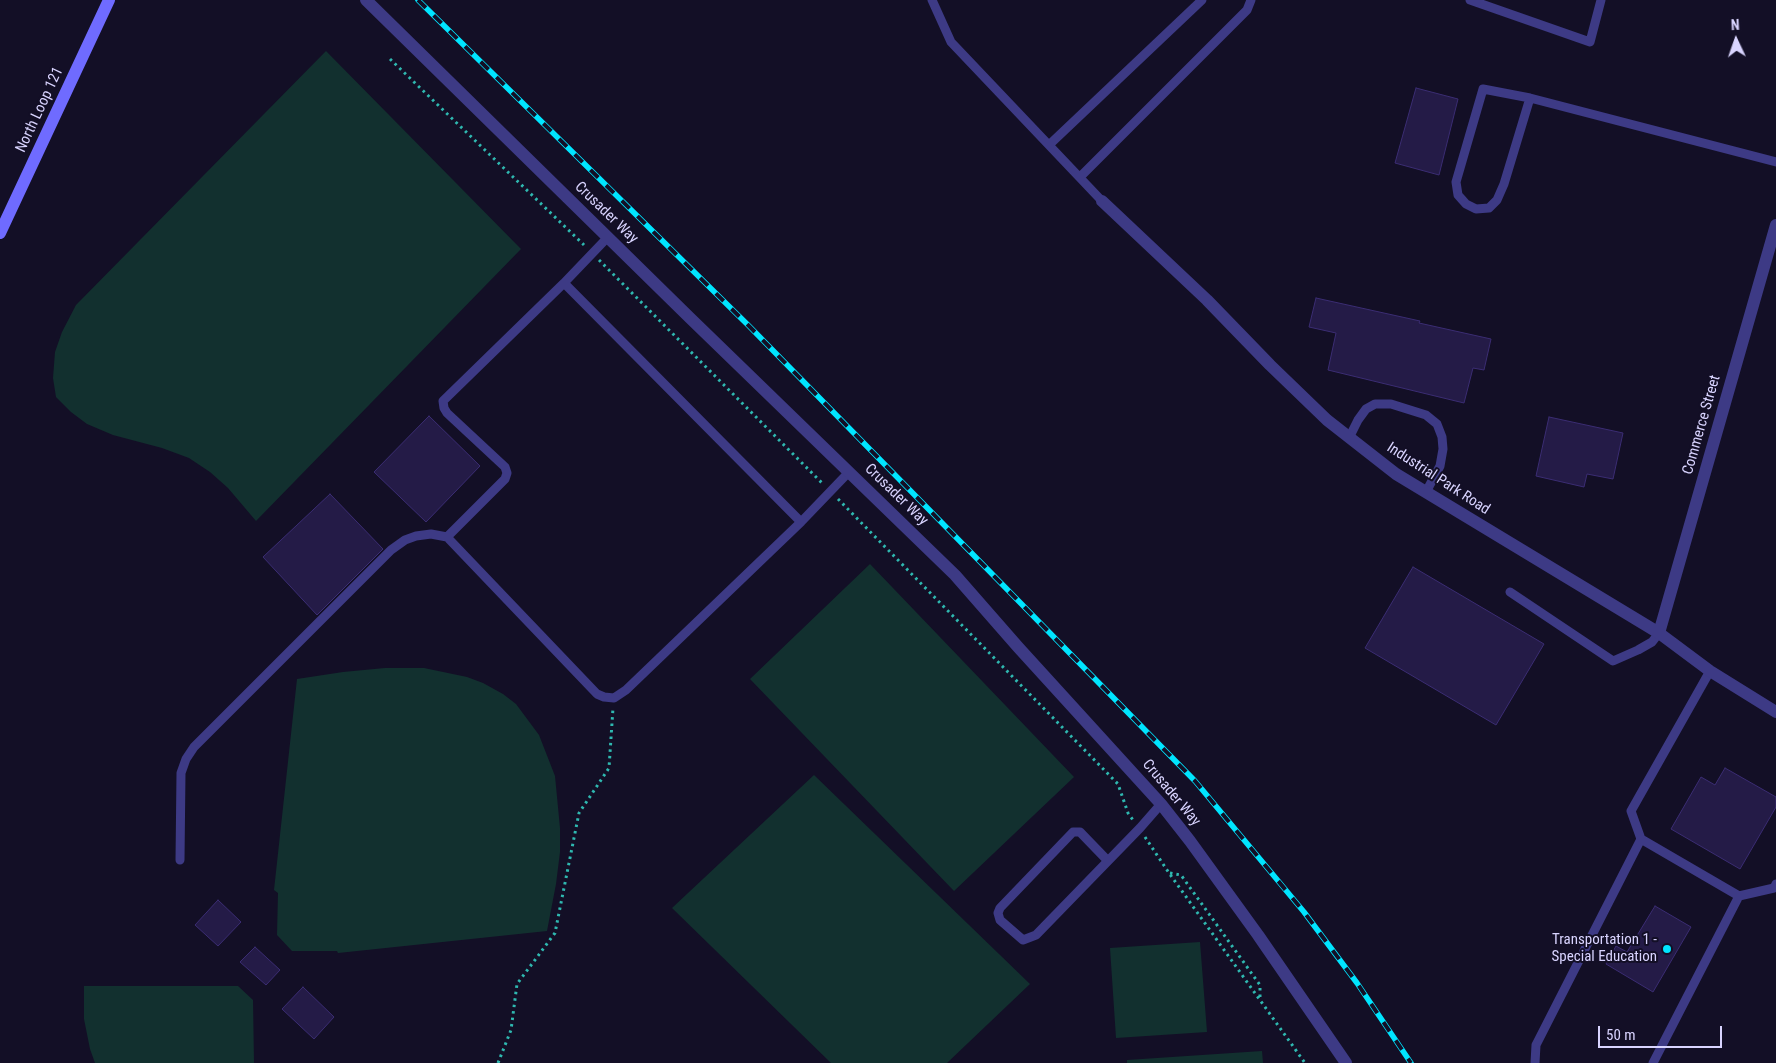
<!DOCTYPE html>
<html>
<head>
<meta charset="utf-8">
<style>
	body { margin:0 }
	#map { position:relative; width:1776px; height:1063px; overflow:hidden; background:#130f26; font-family:"Roboto Condensed",sans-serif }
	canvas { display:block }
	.north { position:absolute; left:1711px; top:15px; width:50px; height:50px; -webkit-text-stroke:4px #130f26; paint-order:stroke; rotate:357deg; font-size:14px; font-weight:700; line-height:20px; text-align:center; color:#d9d4ff }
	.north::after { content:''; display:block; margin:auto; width:18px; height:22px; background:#d9d4ff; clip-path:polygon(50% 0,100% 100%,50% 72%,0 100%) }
	.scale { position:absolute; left:1598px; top:1026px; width:124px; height:22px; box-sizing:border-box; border:2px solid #d9d4ff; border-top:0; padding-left:6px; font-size:15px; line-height:18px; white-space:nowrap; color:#d9d4ff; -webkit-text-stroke:4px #130f26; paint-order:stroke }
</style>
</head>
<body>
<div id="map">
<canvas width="1776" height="1063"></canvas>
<div class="north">N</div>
<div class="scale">50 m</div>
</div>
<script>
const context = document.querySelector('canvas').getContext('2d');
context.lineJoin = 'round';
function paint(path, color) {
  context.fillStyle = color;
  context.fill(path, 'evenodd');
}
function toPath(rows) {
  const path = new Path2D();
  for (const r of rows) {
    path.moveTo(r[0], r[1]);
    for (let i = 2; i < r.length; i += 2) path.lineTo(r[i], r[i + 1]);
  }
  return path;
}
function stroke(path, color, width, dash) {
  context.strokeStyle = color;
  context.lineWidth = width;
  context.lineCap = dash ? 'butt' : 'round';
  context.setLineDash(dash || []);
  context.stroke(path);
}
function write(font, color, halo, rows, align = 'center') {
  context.font = font + ' "Roboto Condensed",sans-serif';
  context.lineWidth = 4;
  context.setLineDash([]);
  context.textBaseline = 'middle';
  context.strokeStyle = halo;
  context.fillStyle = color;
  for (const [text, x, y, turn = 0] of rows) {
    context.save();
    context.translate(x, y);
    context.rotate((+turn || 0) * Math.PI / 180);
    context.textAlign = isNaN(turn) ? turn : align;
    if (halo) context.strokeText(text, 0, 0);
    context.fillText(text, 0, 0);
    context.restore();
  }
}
paint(toPath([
	[326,51,521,249,256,521,228,488,210,472,189,458,162,448,113,435,87,424,71,412,56,397,53,378,55,352,62,332,76,305],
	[870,564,1074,777,954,891,750,679],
	[385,668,424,668,467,677,483,683,503,694,516,704,539,735,555,776,560,828,560,852,556,884,547,931,338,953,337,951,292,951,277,935,278,893,274,890,297,679,343,672],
	[814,775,1030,984,947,1063,831,1063,672,908],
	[1200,942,1207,1032,1116,1038,1110,948],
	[84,986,238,986,253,1000,254,1063,95,1063,90,1049,84,1019],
	[1262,1051,1263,1063,1127,1063,1127,1060]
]), '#12302f');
const building = toPath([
	[1416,88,1458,99,1439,175,1395,163,1416,88],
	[1316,298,1420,321,1419,323,1491,339,1484,370,1473,368,1464,403,1328,370,1336,333,1309,327,1316,298],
	[429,416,480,466,426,522,374,472,429,416],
	[1549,417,1623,433,1613,479,1587,474,1584,487,1536,476,1549,417],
	[330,494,383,549,317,615,263,557,330,494],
	[1413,567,1544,644,1496,725,1365,648,1413,567],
	[1725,768,1776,797,1776,807,1740,869,1671,829,1701,777,1715,785,1725,768],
	[218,900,241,922,218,946,195,925,218,900],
	[1655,906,1691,927,1653,992,1606,964,1616,946,1627,952,1655,906],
	[255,947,280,970,266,985,240,962,255,947],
	[303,987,334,1017,314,1039,282,1009,303,987]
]);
paint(building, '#241b47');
stroke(building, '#3b2d73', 1);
stroke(toPath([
	[390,59,584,245],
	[599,260,823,484],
	[838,499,1118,784,1128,813,1133,820],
	[1145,837,1169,873,1305,1063],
	[1170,873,1181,875,1260,985,1260,999],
	[498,1063,511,1030,517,984,555,933,579,813,609,768,613,708]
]), '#2fb8b0', 3, [2.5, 4]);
stroke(toPath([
	[932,0,951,42,1102,201],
	[1470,0,1590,42,1601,0],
	[1530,98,1504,184,1497,200,1489,208,1476,209,1466,204,1458,195,1456,182,1483,89,1530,98,1776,162],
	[1049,145,1202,0],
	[1080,177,1247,10,1251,0],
	[608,237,564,283,443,401,444,408,447,413,505,467,507,473,505,479,447,537,597,694,604,697,614,698,626,690,801,522,849,472],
	[564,283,801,522],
	[1349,438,1358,420,1366,409,1375,404,1391,404,1426,415,1437,424,1442,437,1443,449,1440,466,1426,492],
	[1510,592,1613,661,1638,650,1652,642,1659,633],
	[1641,839,1739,896],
	[180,860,181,773,186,759,194,747,391,550,405,540,416,536,431,534,447,537],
	[1108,861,1080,832,1073,832,1000,908,998,913,1000,920,1023,940,1036,935,1140,828,1161,804],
	[1535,1063,1536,1045,1641,839,1631,811,1710,671],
	[1653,1063,1739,896,1774,888,1776,884]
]), '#3d3a85', 9);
stroke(toPath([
	[366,0,690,318,955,575,1018,647,1161,804,1190,841,1258,935,1346,1063],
	[1102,201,1207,300,1270,365,1327,420,1396,474,1659,633,1710,671,1776,712],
	[1659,633,1776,225]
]), '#3d3a85', 12);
stroke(toPath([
	[0,233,109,0]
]), '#6f6bff', 12);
const rail = toPath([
	[418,0,748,325,1195,781,1304,912,1357,983,1411,1063]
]);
stroke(rail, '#00e5ff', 5.5);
stroke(rail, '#130f26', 4, [11]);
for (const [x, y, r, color] of [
	[1667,949,5,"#00e5ff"]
]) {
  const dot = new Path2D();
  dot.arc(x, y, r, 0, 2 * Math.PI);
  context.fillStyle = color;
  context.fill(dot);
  stroke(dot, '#130f26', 2);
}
write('15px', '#d9d4ff', '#130f26', [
	["North Loop 121",40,110,-65],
	["Crusader Way",606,213,44],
	["Commerce Street",1702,425,-74],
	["Industrial Park Road",1438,479,33],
	["Crusader Way",896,495,44],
	["Crusader Way",1171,793,50]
]);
write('15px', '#d9d4ff', '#130f26', [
	["Transportation 1 -",1657,940],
	["Special Education",1657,957]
], 'right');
</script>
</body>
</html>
